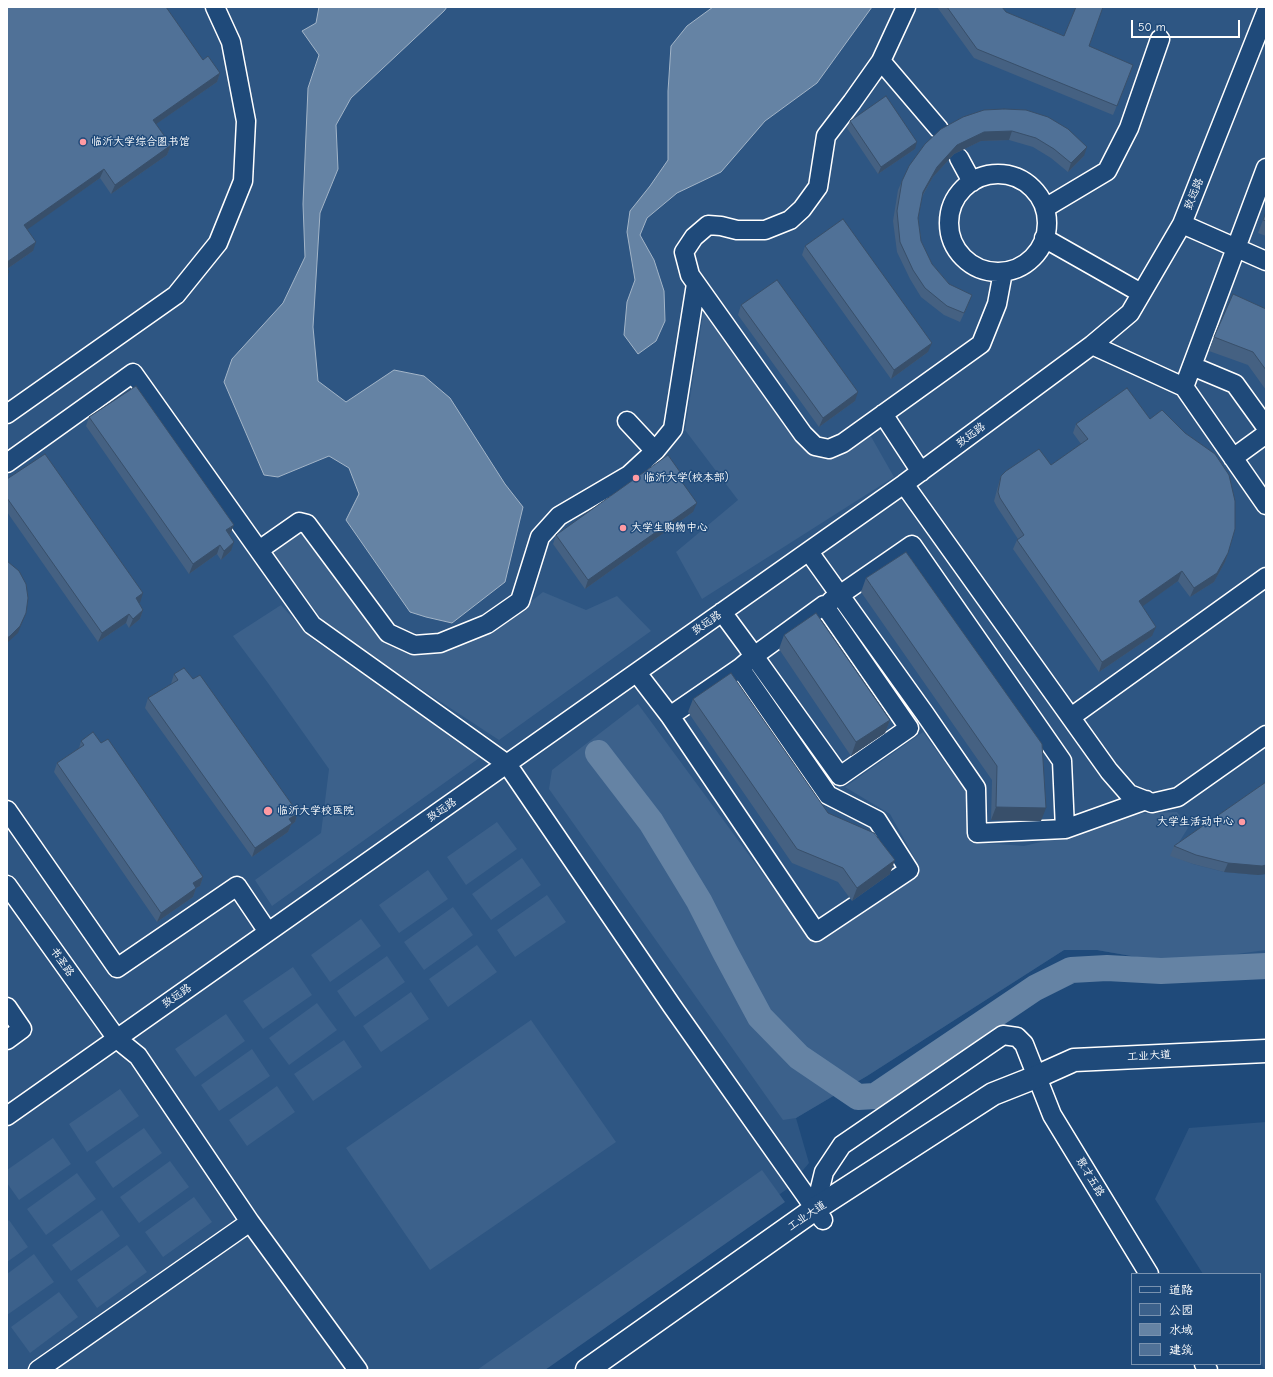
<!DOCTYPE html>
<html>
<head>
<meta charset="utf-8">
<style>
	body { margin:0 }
	#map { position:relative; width:1273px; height:1377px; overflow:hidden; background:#1f4a7a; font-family:"Comic Neue","LXGW WenKai TC",sans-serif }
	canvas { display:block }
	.frame { position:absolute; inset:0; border:8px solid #fff; pointer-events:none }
	.legend { position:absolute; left:1131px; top:1273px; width:130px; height:92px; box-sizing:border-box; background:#1f4a7a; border:1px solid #7992af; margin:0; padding:5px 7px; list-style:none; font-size:12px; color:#fff }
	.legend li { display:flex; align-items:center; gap:8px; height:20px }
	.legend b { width:20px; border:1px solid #7992af }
	.scale { position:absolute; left:1131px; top:20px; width:109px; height:18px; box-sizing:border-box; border:2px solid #fff; border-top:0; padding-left:5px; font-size:12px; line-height:14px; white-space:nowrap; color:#fff; -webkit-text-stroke:3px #1f4a7a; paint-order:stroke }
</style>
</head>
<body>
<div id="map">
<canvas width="1273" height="1377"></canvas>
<div class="frame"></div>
<ul class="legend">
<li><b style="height:5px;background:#1f4a7a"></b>道路</li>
<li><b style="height:11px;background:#3c618b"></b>公园</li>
<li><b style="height:11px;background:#6583a4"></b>水域</li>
<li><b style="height:11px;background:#507197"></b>建筑</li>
</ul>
<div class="scale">50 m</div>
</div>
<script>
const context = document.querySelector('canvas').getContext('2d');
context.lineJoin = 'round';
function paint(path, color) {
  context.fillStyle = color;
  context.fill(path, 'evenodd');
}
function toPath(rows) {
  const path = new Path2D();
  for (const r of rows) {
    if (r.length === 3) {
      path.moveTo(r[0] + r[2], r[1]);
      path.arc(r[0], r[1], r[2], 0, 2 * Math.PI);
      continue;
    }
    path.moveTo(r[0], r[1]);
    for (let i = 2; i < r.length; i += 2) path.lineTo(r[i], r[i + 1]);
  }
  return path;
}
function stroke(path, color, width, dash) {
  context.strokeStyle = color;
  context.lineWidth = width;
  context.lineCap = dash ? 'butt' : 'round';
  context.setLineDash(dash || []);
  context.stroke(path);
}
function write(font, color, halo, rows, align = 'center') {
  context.font = font + ' "Comic Neue","LXGW WenKai TC",sans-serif';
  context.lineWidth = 3;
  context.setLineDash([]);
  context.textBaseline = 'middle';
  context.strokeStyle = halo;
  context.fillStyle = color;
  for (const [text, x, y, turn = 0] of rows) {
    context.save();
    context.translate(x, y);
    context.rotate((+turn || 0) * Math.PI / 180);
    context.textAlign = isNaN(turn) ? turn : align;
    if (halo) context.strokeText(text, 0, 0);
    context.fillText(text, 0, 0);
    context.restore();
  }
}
paint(toPath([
	[7,7,1266,7,1266,957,1171,963,1097,950,1064,950,867,1076,796,1118,809,1163,787,1189,534,1370,7,1370],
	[1266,1122,1266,1370,1265,1370,1260,1362,1260,1274,1203,1274,1155,1199,1189,1128]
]), '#2e5683');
paint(toPath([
	[704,308,803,447,822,456,869,433,894,477,702,599,676,552,738,500,685,430],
	[300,532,382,637,417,652,453,648,510,618,543,592,586,610,617,596,651,631,499,740,328,628,272,552],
	[281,605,311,638,482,756,272,906,255,880,321,833,329,769,268,683,233,636],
	[638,704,813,942,919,866,890,814,845,787,923,732,965,790,972,842,1024,846,1098,828,1131,814,1177,812,1188,828,1171,855,1193,864,1224,872,1258,875,1266,874,1266,950,1171,963,1097,950,1064,950,867,1076,796,1118,783,1120,549,789,552,770],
	[497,822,517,849,466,885,447,857],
	[522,858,541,885,491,920,472,894],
	[428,870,448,899,399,933,379,905],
	[547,895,566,922,515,957,497,930],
	[453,907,473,935,424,970,404,942],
	[361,919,381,946,330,982,311,955],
	[477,945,497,972,448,1007,429,979],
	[387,956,405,982,355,1017,337,991],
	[293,967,312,995,263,1029,243,1001],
	[411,992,429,1019,381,1052,363,1026],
	[317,1003,337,1030,289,1065,269,1038],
	[226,1014,245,1041,195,1077,175,1049],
	[531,1020,616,1142,430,1270,346,1148],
	[344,1040,362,1067,313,1101,294,1074],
	[252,1049,270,1076,219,1111,201,1085],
	[277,1086,295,1112,247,1146,229,1120],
	[120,1089,139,1116,87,1152,69,1124],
	[144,1128,162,1153,113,1188,95,1162],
	[53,1138,71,1164,19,1200,7,1183,7,1170],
	[170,1161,189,1187,139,1223,120,1197],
	[762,1170,785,1202,545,1370,477,1370],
	[77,1173,96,1199,46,1235,27,1209],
	[194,1197,212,1222,163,1257,145,1232],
	[102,1210,120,1236,71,1271,52,1245],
	[9,1220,28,1247,7,1262,7,1222],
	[127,1245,147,1272,97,1308,77,1280],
	[34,1254,54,1282,7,1315,7,1274],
	[59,1292,78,1317,30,1353,11,1327]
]), '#3c618b');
const water = toPath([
	[319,7,447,7,444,11,351,98,336,125,338,169,320,213,313,327,318,381,346,402,394,370,424,376,450,398,505,484,523,507,505,582,452,623,426,617,410,612,346,520,359,494,349,468,329,456,278,477,264,475,224,382,232,359,283,303,305,257,303,204,308,88,319,55,302,31,316,23,319,7],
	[713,7,872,7,817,83,765,121,721,172,677,193,647,218,640,235,654,260,664,291,665,321,656,341,638,354,624,335,627,302,635,280,627,232,630,211,650,186,668,160,668,91,671,46,687,26,713,7]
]);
paint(water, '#6583a4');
stroke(water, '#a3b5c8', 1);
stroke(toPath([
	[598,753,651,822,699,901,725,952,760,1017,799,1057,858,1097,875,1096,1035,988,1071,970,1107,968,1161,971,1266,966]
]), '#6583a4', 26);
const minor = toPath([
	[906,7,881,61,852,102,826,136,818,187,802,209,790,220,765,230,737,230,721,226,708,225,694,237,684,252,690,275,803,434,815,446,829,449,843,443,981,344,997,304,1003,272],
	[881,61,939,129],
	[959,158,972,182],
	[998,223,49],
	[1045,208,1107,171,1129,128,1160,39],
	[1182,224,1266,261],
	[1044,238,1141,293],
	[1092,345,1184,387,1266,505],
	[1192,366,1235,384,1266,427],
	[1184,387,1266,168],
	[7,414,176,295,218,243,243,181,246,121,231,42,215,7],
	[883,414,921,472],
	[627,421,655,451],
	[1233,458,1266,434],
	[7,463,133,373,312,625,507,764,672,1006,823,1220],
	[904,484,1109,771,1129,794,1152,803,1178,797,1266,735],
	[259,550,299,522,307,524,388,633,414,645,440,643,487,624,520,601,540,537,559,516,629,475,655,451,673,429,696,284],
	[809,552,925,714,976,788,977,833,1065,829,1146,800],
	[831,601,912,545,1062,761,1065,829],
	[722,612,747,646,754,656,840,776,909,728,824,605,754,656,740,668],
	[637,673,670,716,816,932,909,870,877,820,828,795,740,668,670,716],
	[1071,717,1266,577],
	[7,810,117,968,237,886,268,932],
	[7,885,117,1039,138,1056,250,1222,358,1370],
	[7,1007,22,1029,7,1040],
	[7,1116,904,484,1092,345,1130,313,1182,224,1266,12],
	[815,1209,824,1172,842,1145,1003,1035,1017,1037,1024,1044,1052,1115,1149,1274],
	[1204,1364,1208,1370],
	[38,1370,250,1222]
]);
const major = toPath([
	[587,1370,815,1209,993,1094,1036,1077,1074,1060,1266,1051]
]);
stroke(minor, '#fff', 21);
stroke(major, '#fff', 25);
stroke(minor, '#1f4a7a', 18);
stroke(major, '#1f4a7a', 22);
paint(toPath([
	[7,7,203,60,220,73,217,82,156,124,171,145,167,155,111,194,100,178,27,229,33,251,7,269,9,272,7,278],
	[937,7,1002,7,1006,12,1089,46,1130,74,1113,115,974,58],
	[984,110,1084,156,1068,172,1051,158,1033,147,1009,140,981,141,954,154,933,177,922,197,918,218,921,241,932,264,968,305,960,322,944,315,921,297,910,279,897,252,893,221,898,190,902,181],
	[850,121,915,149,878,174,847,128],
	[1266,212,1266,236,1258,233],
	[805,246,928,352,891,379,802,255],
	[741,305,855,401,819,427,738,315],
	[1266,309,1266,390,1248,365,1209,351,1214,337],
	[89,417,230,534,230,535,231,551,221,560,217,554,189,574,86,426],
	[1076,424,1228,553,1225,562,1214,582,1190,597,1178,581,1142,606,1152,636,1099,672,1013,549,1017,540,1018,539,997,507,994,501,998,486,1001,476,1051,465,1081,444,1073,433],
	[679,477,693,512,585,589,553,544,556,535],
	[7,479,140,603,139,603,143,610,140,619,129,628,126,623,98,642,7,512],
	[866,578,1041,821,991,820,992,780,861,592],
	[784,635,890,720,885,733,851,756,779,649],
	[174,674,298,813,295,822,291,825,288,832,252,857,145,708,148,698,171,684],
	[693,699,828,813,890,874,852,901,838,882,792,863,688,712],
	[81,741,101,743,203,877,200,886,196,888,193,897,157,922,54,772,57,763,79,748],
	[1266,782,1258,875,1224,872,1193,864,1170,856,1174,846]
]), '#456182');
paint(toPath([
	[220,73,217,82,149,129,153,120],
	[1012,131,1009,140,981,141,954,154,933,177,919,201,923,192,937,167,957,145,984,132],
	[917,142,915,149,878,174,881,167],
	[171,145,167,155,111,194,115,185],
	[1087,147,1084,156,1068,172,1071,163],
	[104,169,100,178,21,234,24,225],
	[36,242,33,251,7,269,7,262],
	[9,272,7,278,7,273],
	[932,343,928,352,891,379,894,370],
	[858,392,855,401,819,427,823,418],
	[697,503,693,512,585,589,588,580],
	[234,525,230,534,223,539,226,530],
	[234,542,231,551,221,560,224,551],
	[220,545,217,554,189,574,193,564],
	[1228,553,1225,562,1214,582,1190,597,1194,588],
	[1182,571,1178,581,1136,611,1139,601],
	[143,593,140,603,132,608,136,598],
	[143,610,140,619,129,628,133,619],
	[26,613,18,633,7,643,7,638],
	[129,614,126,623,98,642,102,633],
	[1156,627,1152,636,1099,672,1102,662],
	[890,720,885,733,851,756,856,742],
	[996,807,1046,808,1041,821,991,820],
	[298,813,295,822,291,825,288,832,252,857,255,848,289,819],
	[895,860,890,874,852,901,857,888],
	[1228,863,1266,865,1266,874,1258,875,1224,872],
	[203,877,200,886,196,888,193,897,157,922,161,913,193,883]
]), '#384f6a');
const building = toPath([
	[7,7,166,7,203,60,208,56,220,73,153,120,171,145,115,185,104,169,24,225,36,242,7,262,7,7],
	[947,7,1002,7,1006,12,1064,36,1076,7,1103,7,1089,46,1133,65,1117,106,977,49,947,7],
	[886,96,917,142,881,167,850,121,886,96],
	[1004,109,1026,110,1048,117,1068,129,1087,147,1071,163,1054,149,1036,138,1012,131,984,132,957,145,937,167,923,192,918,218,921,241,932,264,949,284,972,295,964,313,947,306,925,288,913,270,900,242,897,211,902,181,909,166,925,144,941,129,963,117,984,110,1004,109],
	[1266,212,1266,221,1263,220,1266,212],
	[843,219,932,343,894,370,805,246,843,219],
	[7,268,9,272,7,273,7,268],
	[777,280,858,392,823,418,741,305,777,280],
	[1233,294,1266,309,1266,370,1253,352,1214,337,1233,294],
	[136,386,234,525,226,530,234,542,224,551,220,545,193,564,89,417,136,386],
	[1127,388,1150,419,1162,410,1185,433,1215,454,1229,475,1235,501,1235,529,1228,553,1217,573,1194,588,1182,571,1139,601,1156,627,1102,662,1017,540,1024,535,1000,498,998,492,1001,476,1006,471,1039,449,1051,465,1088,439,1076,424,1127,388],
	[45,454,143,593,136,598,143,610,133,619,129,614,102,633,7,498,7,479,45,454],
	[668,455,680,472,677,475,697,503,588,580,556,535,668,455],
	[906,552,1042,744,1046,808,996,807,997,766,866,578,906,552],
	[7,561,19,571,26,584,28,598,26,613,20,626,10,636,7,638,7,561],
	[816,613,890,720,856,742,784,635,816,613],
	[184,668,193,679,200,675,298,813,289,819,292,823,255,848,148,698,178,680,174,674,184,668],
	[731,673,828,813,874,833,895,860,857,888,843,868,797,849,693,699,731,673],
	[93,732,101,743,108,739,203,877,193,883,196,888,161,913,57,763,84,745,81,741,93,732],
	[1266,782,1266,865,1262,866,1228,863,1196,855,1174,846,1266,782]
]);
paint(building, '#507197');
stroke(building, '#384f6a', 1);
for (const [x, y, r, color] of [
	[83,142,4,"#ff9aa2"],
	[636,478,4,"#ff9aa2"],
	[623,528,4,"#ff9aa2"],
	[268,811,5,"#ff9aa2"],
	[1242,822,4,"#ff9aa2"]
]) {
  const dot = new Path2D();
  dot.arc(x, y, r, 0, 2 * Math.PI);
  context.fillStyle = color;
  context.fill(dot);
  stroke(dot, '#1f4a7a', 1.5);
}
write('11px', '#fff', '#1f4a7a', [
	["临沂大学综合图书馆",91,142],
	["临沂大学(校本部)",644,478],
	["大学生购物中心",631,528],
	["临沂大学校医院",277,811],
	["大学生活动中心",1234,822,"right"]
], 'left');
write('11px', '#fff', '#1f4a7a', [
	["致远路",1194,194,-68],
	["致远路",971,435,-37],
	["致远路",707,623,-35],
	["致远路",442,810,-35],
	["书圣路",62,962,55],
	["致远路",177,996,-35],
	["工业大道",1149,1056,-3],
	["聚才五路",1090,1177,59],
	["工业大道",807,1216,-34]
]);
</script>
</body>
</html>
